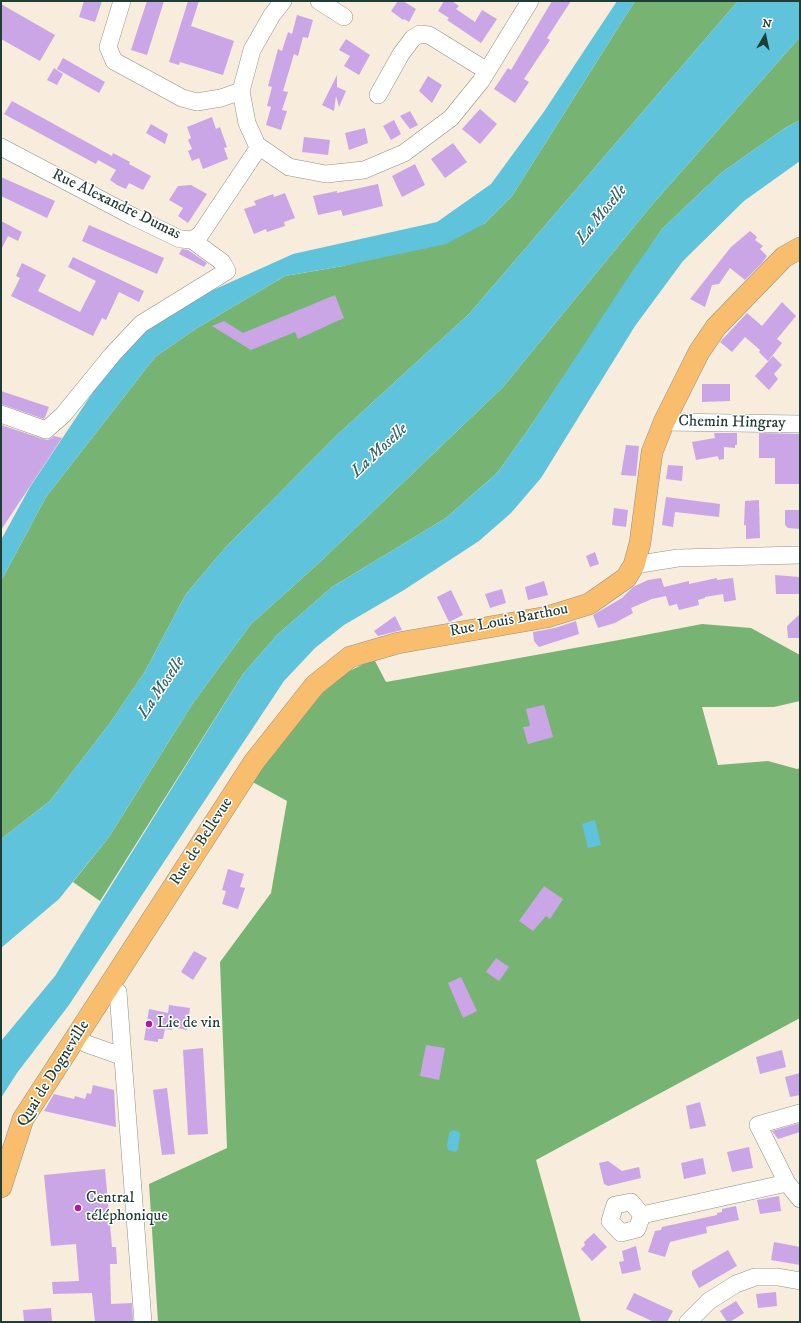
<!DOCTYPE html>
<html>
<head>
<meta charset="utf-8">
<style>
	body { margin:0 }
	#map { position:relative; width:801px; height:1323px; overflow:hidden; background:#f8ecdc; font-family:"IM FELL DW Pica",serif }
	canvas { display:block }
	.frame { position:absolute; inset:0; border:2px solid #1f3d34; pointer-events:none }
	.north { position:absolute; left:745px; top:16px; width:40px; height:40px; -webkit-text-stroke:3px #fff; paint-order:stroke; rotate:9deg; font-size:11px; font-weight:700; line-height:16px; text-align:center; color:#1f3d34 }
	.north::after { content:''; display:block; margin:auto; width:14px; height:18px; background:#1f3d34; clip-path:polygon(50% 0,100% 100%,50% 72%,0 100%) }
</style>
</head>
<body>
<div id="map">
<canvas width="801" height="1323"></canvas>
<div class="frame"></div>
<div class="north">N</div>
</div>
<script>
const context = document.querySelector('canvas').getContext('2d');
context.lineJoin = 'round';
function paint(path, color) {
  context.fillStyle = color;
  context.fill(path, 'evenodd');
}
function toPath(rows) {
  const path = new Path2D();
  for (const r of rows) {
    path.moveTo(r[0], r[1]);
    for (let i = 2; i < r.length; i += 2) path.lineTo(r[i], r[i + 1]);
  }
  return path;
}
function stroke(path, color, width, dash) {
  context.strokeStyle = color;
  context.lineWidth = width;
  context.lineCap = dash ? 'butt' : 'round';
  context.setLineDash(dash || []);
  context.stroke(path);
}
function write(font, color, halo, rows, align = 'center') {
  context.font = font + ' "IM FELL DW Pica",serif';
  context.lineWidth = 3;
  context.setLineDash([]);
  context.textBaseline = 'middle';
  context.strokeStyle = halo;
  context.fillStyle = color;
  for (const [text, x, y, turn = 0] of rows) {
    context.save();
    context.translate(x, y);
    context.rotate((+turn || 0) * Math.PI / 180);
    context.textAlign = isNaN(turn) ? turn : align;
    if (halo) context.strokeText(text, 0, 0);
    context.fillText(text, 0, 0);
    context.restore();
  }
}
paint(toPath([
	[635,1,738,1,469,314,336,436,225,548,186,594,144,673,110,723,50,801,1,839,1,581,46,497,155,357,197,328,285,276,343,266,484,224,512,196],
	[800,37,800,120,785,128,721,173,662,229,530,427,498,472,446,518,332,587,277,635,243,674,100,901,73,882,109,837,193,703,251,624,320,562,503,387,651,206],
	[702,624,751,628,800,655,800,701,774,707,702,707,718,765,768,761,797,769,800,768,800,1018,536,1160,581,1322,158,1322,149,1184,227,1148,220,962,271,893,287,801,249,780,335,678,374,659,386,682,619,640]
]), '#77b474');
paint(toPath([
	[617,1,635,1,512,196,484,224,446,244,343,266,285,276,197,328,155,357,46,497,1,581,1,540,30,487,103,377,146,330,182,304,293,254,437,222,491,184,543,113],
	[738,1,800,1,800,37,651,206,503,387,320,562,251,624,193,703,109,837,59,899,1,948,1,839,50,801,110,723,144,673,186,594,225,548,336,436,469,314],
	[800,120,800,161,744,201,683,261,635,326,541,478,511,513,479,541,404,590,344,625,315,648,284,681,69,1005,17,1073,1,1098,1,1041,55,976,243,674,277,635,332,587,446,518,498,472,530,427,633,270,662,229,721,173,785,128],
	[595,820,601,845,588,848,582,824],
	[453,1130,459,1132,460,1135,458,1149,455,1152,448,1150,447,1146,449,1133]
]), '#5fc3dc');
paint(toPath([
	[84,1,102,1,95,22,79,17],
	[147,1,164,1,147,55,131,50],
	[188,1,199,1,191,26,234,41,223,75,180,62,179,65,169,62],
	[398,1,403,1,416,9,409,22,404,19,403,20,391,11],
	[444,1,452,1,459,6,456,9,475,22,482,10,497,19,481,43,447,20,449,18,438,11],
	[552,1,571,1,547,38,550,40,524,79,529,82,515,103,494,89,508,68,511,70],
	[1,4,55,35,40,61,1,39],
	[297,15,313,20,308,38,303,37,298,56,294,54,283,91,288,92,282,110,287,111,281,130,266,125,271,107,267,106,272,87,268,86,278,49,282,51,288,32,292,34],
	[346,39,370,55,359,75,344,66,350,56,339,50],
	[63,58,105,82,99,93,57,69],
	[54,68,63,74,57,85,47,80],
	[337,75,337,87,346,91,339,107,336,96,334,111,322,105],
	[428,76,442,85,432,103,419,91],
	[12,101,112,156,113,153,130,162,129,164,151,176,143,190,129,183,126,189,117,185,110,180,116,170,98,160,96,164,4,114],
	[480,109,497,124,480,144,462,129],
	[410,111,418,125,410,129,400,116],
	[212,117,216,129,220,127,222,133,227,147,224,148,228,159,203,169,199,158,192,161,188,151,192,149,188,140,191,138,187,127],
	[394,120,401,134,391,140,383,126],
	[151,124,168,134,165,144,146,133],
	[365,128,368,143,349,150,345,133],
	[304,137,330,140,328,155,302,152],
	[453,143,467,162,445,178,431,159],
	[415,164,425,185,402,197,392,176],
	[1,177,55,201,47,218,1,196],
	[378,184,383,206,343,216,341,210,318,215,313,196,337,191,337,193],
	[191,185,207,194,188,223,178,216,183,208,169,200,178,186],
	[285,193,295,218,284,222,285,226,267,232,266,229,254,234,244,209,256,205,254,201,273,194,274,197],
	[1,221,22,232,18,241,8,236,1,250],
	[89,225,164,258,157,274,82,241],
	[750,231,757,237,755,240,763,246,760,249,767,256,762,263,745,280,730,268,719,284,712,285,705,307,690,299,731,247],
	[182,249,188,250,207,263,204,267,179,254],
	[73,257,144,291,139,302,119,292,106,320,102,318,93,336,11,296,20,278,16,276,22,263,46,275,38,291,80,312,96,281,68,267],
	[335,295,344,318,298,339,295,332,251,350,212,326,224,321,243,333],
	[782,302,796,316,777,339,782,343,768,361,759,352,760,350,745,337,732,352,720,342,747,313,762,326],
	[773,356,782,365,774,374,778,379,769,390,755,376],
	[702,384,730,384,730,401,702,402],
	[1,391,49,407,45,417,44,419,1,404],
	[1,425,43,439,48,440,54,436,62,438,1,530],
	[714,433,737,433,737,445,735,445,735,448,724,447,724,459,719,460,717,452,718,456,696,460,692,442,715,438],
	[759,433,800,434,800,484,775,484,775,458,759,458],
	[626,445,639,446,636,476,621,475],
	[668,465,683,466,682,481,666,479],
	[666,497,720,504,719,517,675,512,673,527,662,525],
	[759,500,760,538,746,539,746,525,744,525,745,501],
	[614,508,628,510,626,527,612,525],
	[785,510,800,510,800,529,788,528,785,525],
	[595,552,599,564,590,567,586,556],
	[775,575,799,577,799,594,776,594],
	[661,578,664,587,689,581,689,584,717,578,717,580,733,578,736,600,724,602,723,594,705,597,705,598,698,600,699,605,679,610,677,604,669,606,666,596,652,599,631,608,633,613,615,623,598,628,593,615,622,598,633,587,648,580],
	[544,581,548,595,528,600,525,587],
	[502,589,506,603,490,608,485,594],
	[451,590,463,615,449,622,437,597],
	[800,614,800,638,788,638,787,626],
	[395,616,402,630,378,636,374,631],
	[576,621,579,634,539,647,534,641,533,632,555,628],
	[544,705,553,737,528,744,523,727,530,726,526,709],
	[228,869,244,874,240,887,245,888,238,909,222,904,226,891,222,890],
	[544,886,563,899,550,919,546,916,533,931,519,921],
	[194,951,207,958,193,980,181,972],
	[496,958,509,967,499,981,486,972],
	[461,977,477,1011,463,1018,448,983],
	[169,1005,190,1008,187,1030,172,1027,172,1030,165,1029,163,1039,158,1039,158,1042,144,1040,149,1009,168,1013],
	[426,1045,445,1048,439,1080,420,1076],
	[203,1048,208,1134,188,1135,183,1050],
	[782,1050,786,1067,760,1074,756,1057],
	[800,1073,800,1095,790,1097,785,1077],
	[93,1085,114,1090,116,1127,44,1111,54,1094,74,1099,75,1096,85,1099,87,1093,91,1094],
	[167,1088,175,1154,162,1155,153,1090],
	[700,1102,706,1126,690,1129,686,1106],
	[800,1123,800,1132,778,1139,772,1131],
	[749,1147,753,1168,732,1172,727,1152],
	[703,1158,706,1174,684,1179,681,1163],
	[608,1161,622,1171,639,1167,641,1178,608,1186,604,1184,599,1163],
	[105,1169,112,1247,116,1247,117,1264,110,1264,111,1304,132,1303,133,1322,95,1322,92,1293,53,1294,52,1282,79,1281,76,1244,51,1246,44,1175],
	[779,1196,781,1211,760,1214,757,1200],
	[736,1206,739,1220,706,1227,707,1233,670,1242,665,1257,648,1252,655,1231,661,1230,662,1227,717,1215,717,1213,722,1212,722,1209],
	[594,1233,607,1247,592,1261,581,1249,585,1245,584,1242],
	[774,1242,800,1247,800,1265,771,1260],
	[636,1246,641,1270,622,1274,619,1262,624,1261,622,1251],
	[728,1250,737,1266,699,1288,692,1275,692,1271],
	[776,1292,777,1306,758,1308,756,1294],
	[634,1293,673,1311,667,1322,654,1322,626,1309],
	[736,1301,744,1313,730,1322,727,1322,720,1311],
	[51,1308,52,1322,24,1322,23,1310]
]), '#caa6e7');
const minor = toPath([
	[122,1,108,47,114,61,182,98,197,102,221,98,241,91],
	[283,1,272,15,252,50,241,91,247,123,257,145,289,167,326,174,364,170,404,153,451,118,481,81,530,1],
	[319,1,344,17],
	[378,95,401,54,413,38,420,34,429,35,487,71],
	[1,147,134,217,180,239,192,240,200,235,259,147],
	[1,414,46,430,63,415,112,355,141,324,227,271,222,262,192,240],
	[664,422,800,424],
	[634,565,678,558,800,555],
	[108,987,118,992,143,1322],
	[76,1038,87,1044,121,1056],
	[800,1113,758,1125,787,1183,800,1199],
	[642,1215,637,1229,621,1233,610,1221,615,1205,631,1202,642,1215,787,1183],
	[688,1322,709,1301,736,1284,755,1277,778,1277,800,1281]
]);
const major = toPath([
	[1,1187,23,1119,254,762,315,685,350,657,398,643,547,617,589,604,626,578,634,565,640,543,652,452,664,422,699,352,716,327,784,257,800,248]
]);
stroke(minor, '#8c9488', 18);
stroke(major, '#8c9488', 22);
stroke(minor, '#fff', 17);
stroke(major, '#f9be6d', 21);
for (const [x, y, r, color] of [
	[149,1024,4,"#b5179e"],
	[78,1208,4,"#b5179e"]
]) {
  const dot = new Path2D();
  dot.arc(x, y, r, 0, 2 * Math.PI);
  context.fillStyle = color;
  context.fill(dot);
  stroke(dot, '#fff', 1.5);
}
write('16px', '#1f3d34', '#fff', [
	["Rue Alexandre Dumas",116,205,26],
	["Chemin Hingray",732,423,1],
	["Rue Louis Barthou",509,621,-11],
	["Rue de Bellevue",202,842,-57],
	["Quai de Dogneville",54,1074,-58]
]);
write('16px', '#1f3d34', '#fff', [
	["Lie de vin",157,1024],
	["Central",86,1199],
	["téléphonique",86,1217]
], 'left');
write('italic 17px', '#326566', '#fff', [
	["La Moselle",602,215,-51],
	["La Moselle",380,451,-43],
	["La Moselle",162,688,-56]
]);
</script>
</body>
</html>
